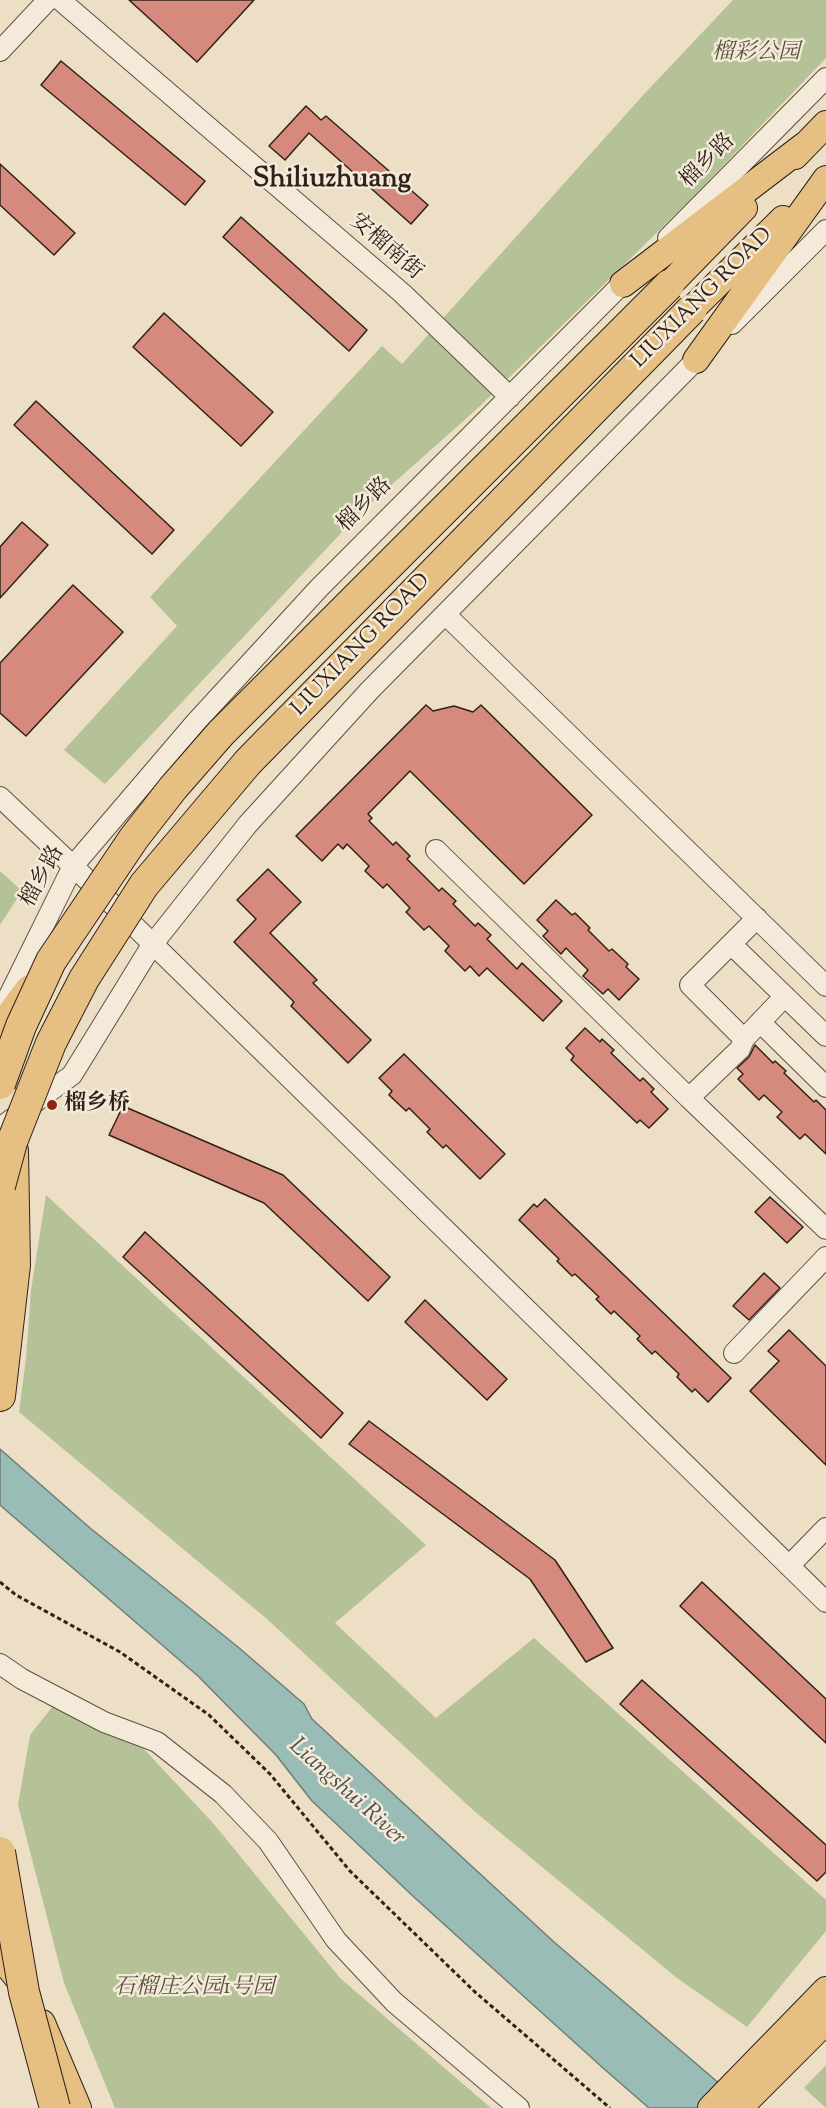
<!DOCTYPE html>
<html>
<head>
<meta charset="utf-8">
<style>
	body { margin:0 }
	canvas { display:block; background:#ecdfc6 }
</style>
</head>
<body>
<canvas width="826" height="2108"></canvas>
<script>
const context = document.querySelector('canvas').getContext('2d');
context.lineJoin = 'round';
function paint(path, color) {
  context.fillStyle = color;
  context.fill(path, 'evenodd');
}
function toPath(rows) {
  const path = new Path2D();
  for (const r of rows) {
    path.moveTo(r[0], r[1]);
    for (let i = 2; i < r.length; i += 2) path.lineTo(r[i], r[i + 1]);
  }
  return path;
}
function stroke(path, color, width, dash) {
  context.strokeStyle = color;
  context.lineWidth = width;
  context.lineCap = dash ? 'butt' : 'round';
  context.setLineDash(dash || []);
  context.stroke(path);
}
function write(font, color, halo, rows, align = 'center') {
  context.font = font + ' "Sorts Mill Goudy","Noto Serif SC",serif';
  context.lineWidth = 5;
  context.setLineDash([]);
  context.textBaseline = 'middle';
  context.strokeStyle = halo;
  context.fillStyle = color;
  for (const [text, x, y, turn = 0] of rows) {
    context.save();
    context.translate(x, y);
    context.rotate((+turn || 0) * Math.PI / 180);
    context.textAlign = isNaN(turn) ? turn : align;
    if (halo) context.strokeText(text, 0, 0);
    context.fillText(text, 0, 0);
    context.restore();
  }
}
paint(toPath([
	[733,0,826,0,826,58,687,203,479,407,360,513,105,784,64,750,177,626,150,597,382,346,402,364,646,92],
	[0,871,22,891,0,925],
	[46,1195,426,1545,335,1623,436,1718,534,1638,826,1900,826,1931,747,2027,677,1978,474,1811,267,1619,19,1412,26,1358,31,1290],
	[56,1702,115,1718,213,1823,340,1978,491,2108,115,2108,64,1983,18,1805,30,1735],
	[826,2065,826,2108,804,2088]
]), '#b5c297');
const water = toPath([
	[0,1449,90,1528,238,1647,304,1704,312,1719,554,1942,748,2108,649,2108,603,2068,415,1898,312,1801,276,1755,198,1676,0,1505,0,1449]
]);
paint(water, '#99bcb6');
stroke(water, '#6f7e77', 1.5);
const building = toPath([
	[129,0,254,0,197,62,129,0],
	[61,61,205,181,185,205,41,85,61,61],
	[306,106,321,120,326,116,428,205,411,224,309,133,285,160,269,146,306,106],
	[0,164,75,233,54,255,0,205,0,164],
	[241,217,367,330,349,351,223,237,241,217],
	[164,313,273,412,241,446,133,347,164,313],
	[36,401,174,530,152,554,14,425,36,401],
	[22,522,48,545,0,598,0,547,22,522],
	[73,585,123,632,26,736,0,713,0,663,73,585],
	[426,705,433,711,454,706,473,712,481,705,592,815,524,884,410,771,368,814,372,818,369,821,393,845,396,842,410,856,407,859,439,891,442,888,456,901,453,904,475,926,478,923,491,935,487,939,517,969,522,963,562,1001,543,1021,487,968,479,976,470,966,465,971,445,951,449,946,429,926,424,930,406,912,410,908,387,884,383,888,365,871,369,866,347,844,343,849,338,844,322,861,296,836,426,705],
	[268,869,301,902,270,933,317,980,313,983,371,1040,348,1063,291,1006,294,1002,234,942,256,919,237,900,268,869],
	[556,900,572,915,575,913,590,928,588,930,609,951,612,949,628,964,626,967,639,979,619,1000,608,989,603,994,583,976,588,970,566,948,561,954,543,936,548,931,537,920,556,900],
	[585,1028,600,1042,602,1039,614,1050,611,1053,640,1081,643,1078,654,1089,651,1092,668,1109,649,1128,640,1120,637,1123,571,1060,574,1056,566,1048,585,1028],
	[755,1045,773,1063,775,1061,786,1071,784,1073,814,1102,816,1100,826,1110,826,1154,805,1134,800,1139,777,1117,782,1112,764,1095,759,1100,738,1079,743,1074,737,1068,749,1057,755,1045],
	[404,1054,505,1154,480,1179,446,1145,443,1148,427,1132,430,1129,409,1108,406,1111,389,1095,392,1091,379,1078,404,1054],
	[123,1106,283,1175,390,1277,368,1301,264,1203,109,1135,123,1106],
	[770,1197,803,1227,787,1243,755,1212,770,1197],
	[545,1199,731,1378,708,1402,695,1389,692,1392,677,1377,679,1374,655,1351,652,1354,637,1339,640,1336,614,1311,611,1314,596,1299,599,1297,575,1274,572,1276,557,1261,559,1259,519,1220,534,1204,537,1207,545,1199],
	[145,1232,343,1413,321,1438,123,1257,145,1232],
	[764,1273,780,1288,749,1320,733,1306,764,1273],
	[425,1300,507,1379,487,1400,405,1322,425,1300],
	[789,1330,826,1366,826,1465,750,1391,779,1361,768,1351,789,1330],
	[369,1421,555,1560,613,1648,586,1662,530,1579,349,1444,369,1421],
	[702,1582,826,1699,826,1743,680,1606,702,1582],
	[642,1680,826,1845,826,1872,817,1881,620,1704,642,1680]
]);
paint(building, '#d68a7e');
stroke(building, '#312118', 1.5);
const minor = toPath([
	[60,0,402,293,510,397],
	[0,51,48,0],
	[668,238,826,78],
	[732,324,826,230],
	[445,614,826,986],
	[0,797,73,866,826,1602],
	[436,850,689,1098],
	[731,944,826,1036],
	[785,996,744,1039,740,1049,689,1098,826,1229],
	[2,1010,73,866,196,722,319,588,632,274],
	[760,1022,826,1087],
	[744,1039,690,985,757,918],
	[0,1128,72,1075,152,945,248,824,370,690,705,351],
	[734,1353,826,1257],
	[789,1566,826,1528],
	[0,1664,22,1679,104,1722,157,1742,223,1794,268,1841,336,1940,394,2002,519,2108]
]);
const major = toPath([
	[795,156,826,124],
	[623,284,805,145],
	[669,285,744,208],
	[692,309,783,219],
	[696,360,826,179],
	[0,1956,25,1987],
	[42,2023,78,2108],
	[711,2108,826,1990],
	[739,2108,826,2021]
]);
const highway = toPath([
	[0,1031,30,990],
	[0,1396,15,1265,13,1151]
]);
stroke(minor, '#605044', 22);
stroke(major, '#312118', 28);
stroke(highway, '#312118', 32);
stroke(toPath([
	[0,1582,16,1595,120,1652,209,1715,270,1774,350,1871,475,1992,610,2108]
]), '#312118', 3, [4.5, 3]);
stroke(minor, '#f3eada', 20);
stroke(major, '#e6c083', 26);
stroke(highway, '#e6c083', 30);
const highwayBridge = toPath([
	[0,1084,21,1026,51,961,134,838,173,788,221,733,669,285],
	[0,1186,12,1142,51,1043,84,979,144,885,248,762,692,309],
	[0,1852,24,1992,55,2108]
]);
stroke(highwayBridge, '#312118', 32, []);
stroke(highwayBridge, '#e6c083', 30);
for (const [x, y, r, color] of [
	[52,1105,6,"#8f2418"]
]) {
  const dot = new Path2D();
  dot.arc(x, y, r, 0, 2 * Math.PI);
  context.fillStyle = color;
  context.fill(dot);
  stroke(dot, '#f3eada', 2);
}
write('italic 22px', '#59513e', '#f3eada', [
	["榴彩公园",756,54],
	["石榴庄公园1号园",194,1989]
]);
write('22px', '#312118', '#f3eada', [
	["榴乡路",709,162,-45],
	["安榴南街",385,248,41],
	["LIUXIANG ROAD",703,299,-45],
	["榴乡路",366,506,-45],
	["LIUXIANG ROAD",362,646,-46],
	["榴乡路",44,877,-61]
]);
write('bold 22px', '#312118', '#f3eada', [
	["榴乡桥",64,1105]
], 'left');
write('italic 24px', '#505047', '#f3eada', [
	["Liangshui River",346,1793,42]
]);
write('bold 28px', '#312118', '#f3eada', [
	["Shiliuzhuang",332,181]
]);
</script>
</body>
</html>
